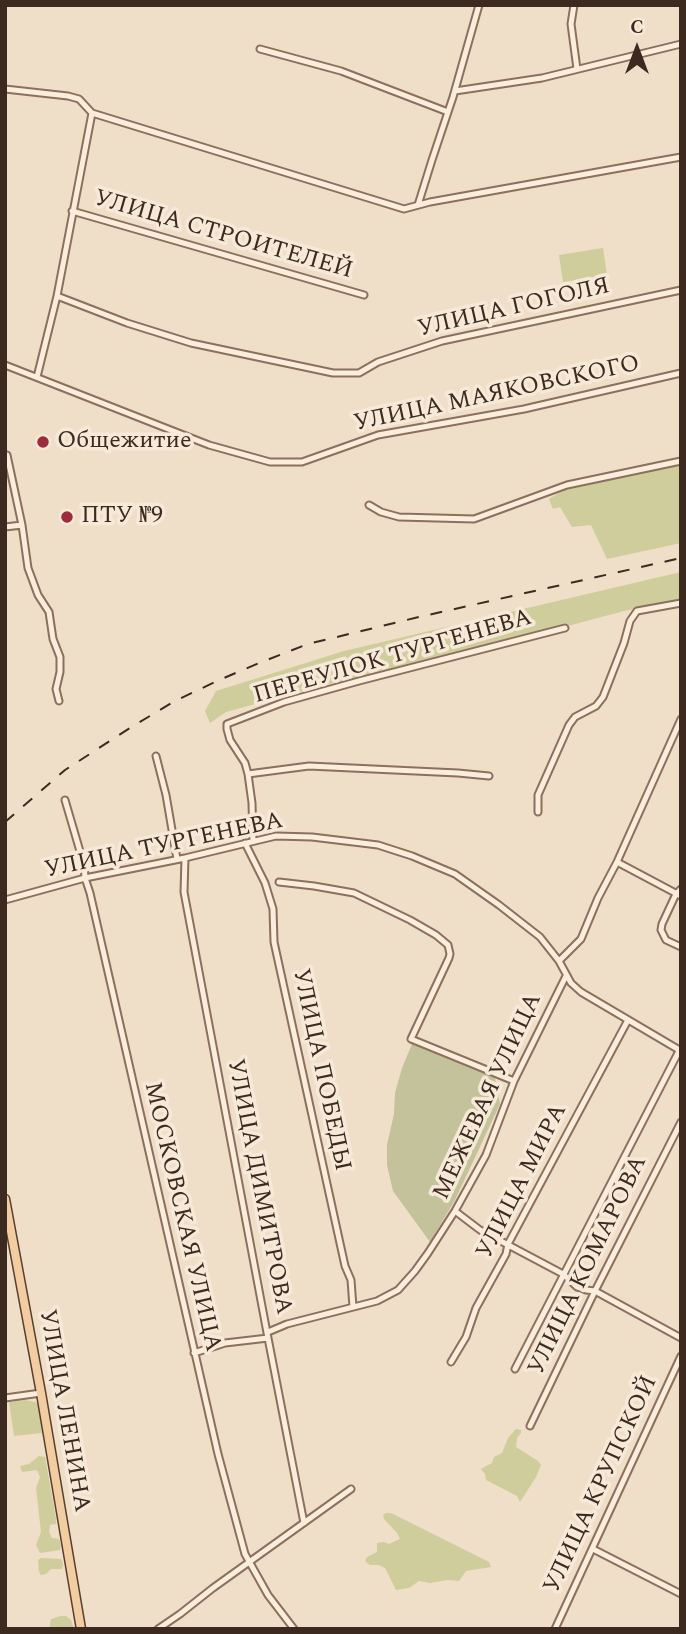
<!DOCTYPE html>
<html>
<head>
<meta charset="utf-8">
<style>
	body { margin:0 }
	#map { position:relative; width:686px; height:1634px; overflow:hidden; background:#efdec8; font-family:Spectral,serif }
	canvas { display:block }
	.frame { position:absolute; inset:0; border:7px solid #3c2a20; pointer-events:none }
	.north { position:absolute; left:602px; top:14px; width:70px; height:70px; -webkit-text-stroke:5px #f6e9d8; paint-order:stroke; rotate:0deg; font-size:19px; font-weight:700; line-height:28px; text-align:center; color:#3c2a20 }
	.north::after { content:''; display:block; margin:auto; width:24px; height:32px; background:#3c2a20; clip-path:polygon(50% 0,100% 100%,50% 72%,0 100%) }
</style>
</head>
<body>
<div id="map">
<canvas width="686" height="1634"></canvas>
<div class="frame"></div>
<div class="north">С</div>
</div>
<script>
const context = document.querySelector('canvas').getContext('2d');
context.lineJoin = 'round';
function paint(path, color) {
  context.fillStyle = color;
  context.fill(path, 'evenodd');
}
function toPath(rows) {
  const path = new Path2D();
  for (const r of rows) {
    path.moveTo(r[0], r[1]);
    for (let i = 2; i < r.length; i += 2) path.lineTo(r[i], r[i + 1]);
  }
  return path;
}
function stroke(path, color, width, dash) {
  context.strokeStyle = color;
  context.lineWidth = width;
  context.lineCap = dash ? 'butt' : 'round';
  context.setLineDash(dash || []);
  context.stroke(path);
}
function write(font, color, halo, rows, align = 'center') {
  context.font = font + ' Spectral,serif';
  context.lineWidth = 7;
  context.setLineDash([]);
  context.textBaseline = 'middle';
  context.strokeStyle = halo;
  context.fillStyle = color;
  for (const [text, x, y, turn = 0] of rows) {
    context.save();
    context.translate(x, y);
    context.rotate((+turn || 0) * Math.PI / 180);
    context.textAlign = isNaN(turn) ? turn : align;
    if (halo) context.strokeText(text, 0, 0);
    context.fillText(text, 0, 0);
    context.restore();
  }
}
paint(toPath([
	[603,248,607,275,563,282,559,255],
	[681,463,681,543,607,559,591,525,572,527,560,507,553,509,549,499,565,489],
	[681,572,681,600,624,611,493,646,329,684,226,712,210,723,205,711,216,691,344,651],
	[25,1400,36,1402,39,1406,42,1433,14,1436,9,1402],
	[516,1429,521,1430,521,1433,517,1438,516,1447,538,1461,541,1465,536,1477,520,1502,517,1496,486,1480,485,1474,481,1469,492,1463,494,1457,502,1453,508,1438],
	[39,1456,45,1457,56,1519,56,1524,50,1525,49,1532,52,1538,59,1539,61,1546,60,1550,40,1553,36,1545,41,1532,36,1488,40,1477,37,1470,22,1472,20,1466,29,1464],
	[386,1513,391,1513,489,1562,491,1567,466,1571,459,1581,447,1580,430,1583,419,1581,409,1588,396,1590,385,1568,379,1565,370,1565,365,1561,367,1557,377,1552,377,1543,384,1542,389,1544,400,1539,397,1533,384,1519,383,1515],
	[41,1558,61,1559,63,1564,62,1569,51,1569,46,1574,41,1575,39,1572,38,1560],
	[61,1616,66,1616,71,1620,74,1629,49,1629,51,1619]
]), '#cecd9b');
paint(toPath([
	[412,1044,495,1078,500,1104,455,1200,430,1242,393,1191,387,1165,387,1145,394,1114,395,1093,402,1068]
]), '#c3c29a');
const minor = toPath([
	[574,5,571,24,577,69],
	[260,49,341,71,448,112],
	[5,89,68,96,79,99,92,113],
	[455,91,542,78,681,44],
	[92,113,404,209,430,202,681,157],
	[418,205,432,160,453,97,479,5],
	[72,211,364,295],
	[57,296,127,323,191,343,333,373,359,373,378,362,442,341,681,290],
	[5,365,209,445,270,462,302,462,378,435,524,409,681,373],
	[37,377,57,296,92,113],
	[7,455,22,525,28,568,38,595,49,612,53,639,60,657,60,672,56,689,59,701],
	[369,505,381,512,399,517,474,519,567,485,681,461],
	[5,527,22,525],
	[156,756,166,795,177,859],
	[248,774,309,766,458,773,489,776],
	[65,800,84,865,85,878,90,893,218,1454,245,1554,268,1595,294,1629],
	[538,812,538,795,569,725,575,717,596,706,603,697,624,643,630,621,637,611,681,603],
	[253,841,252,803,248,774,245,763,230,740,227,729,227,724,284,702,359,681,565,628],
	[245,843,265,883,273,909,274,942,345,1266,351,1280,353,1307],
	[185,858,184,892,268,1338,304,1523],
	[617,862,681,896],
	[279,882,314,886,354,893,410,920,436,935,448,945,450,954,449,958,411,1039,514,1081],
	[681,889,676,894,662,924,661,930,666,940,681,947],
	[5,900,85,878,185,858,276,836,312,837,378,845,412,856,455,874,499,905,540,937,559,961,571,983,581,992,681,1051],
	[559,961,581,939,598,898,617,862,681,719],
	[455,1211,480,1230,563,1274,577,1287,586,1290,595,1291,681,1338],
	[268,1332,287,1324,377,1301,398,1290,415,1271,428,1253,455,1211,486,1155,514,1081,566,976],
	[194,1353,225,1343,268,1338],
	[451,1362,466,1337,476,1308,506,1254,508,1244,628,1020],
	[515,1369,679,1051],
	[5,1398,41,1393],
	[530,1426,595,1291,681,1122],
	[593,1549,681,1594],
	[158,1629,180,1614,213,1588,351,1489],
	[555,1629,681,1356]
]);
const primary = toPath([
	[5,1199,41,1393,81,1629]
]);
stroke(minor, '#8c6f5d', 9);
stroke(primary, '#5a3e30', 11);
stroke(minor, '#faeddc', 5);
stroke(primary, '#f2cda1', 8);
stroke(toPath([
	[5,822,65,770,130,728,173,702,217,681,259,663,308,644,419,617,681,558]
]), '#3c2a20', 2, [12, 12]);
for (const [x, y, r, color] of [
	[43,442,7,"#9c2c3c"],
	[67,517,7,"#9c2c3c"]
]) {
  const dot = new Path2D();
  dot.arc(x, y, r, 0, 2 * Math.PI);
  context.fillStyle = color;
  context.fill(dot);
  stroke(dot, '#f6e9d8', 2.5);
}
write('24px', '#3c2a20', '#f6e9d8', [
	["УЛИЦА СТРОИТЕЛЕЙ",223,236,16],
	["УЛИЦА ГОГОЛЯ",514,309,-13],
	["УЛИЦА МАЯКОВСКОГО",497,395,-12],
	["ПЕРЕУЛОК ТУРГЕНЕВА",393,658,-16],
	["УЛИЦА ТУРГЕНЕВА",164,847,-12],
	["УЛИЦА ПОБЕДЫ",320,1070,78],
	["МЕЖЕВАЯ УЛИЦА",489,1097,-65],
	["УЛИЦА МИРА",523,1182,-63],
	["УЛИЦА ДИМИТРОВА",258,1187,79],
	["МОСКОВСКАЯ УЛИЦА",181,1217,77],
	["УЛИЦА КОМАРОВА",589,1266,-64],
	["УЛИЦА ЛЕНИНА",63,1411,80],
	["УЛИЦА КРУПСКОЙ",602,1485,-65]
]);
write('24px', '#3c2a20', '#f6e9d8', [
	["Общежитие",57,442],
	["ПТУ №9",81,517]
], 'left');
</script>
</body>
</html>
